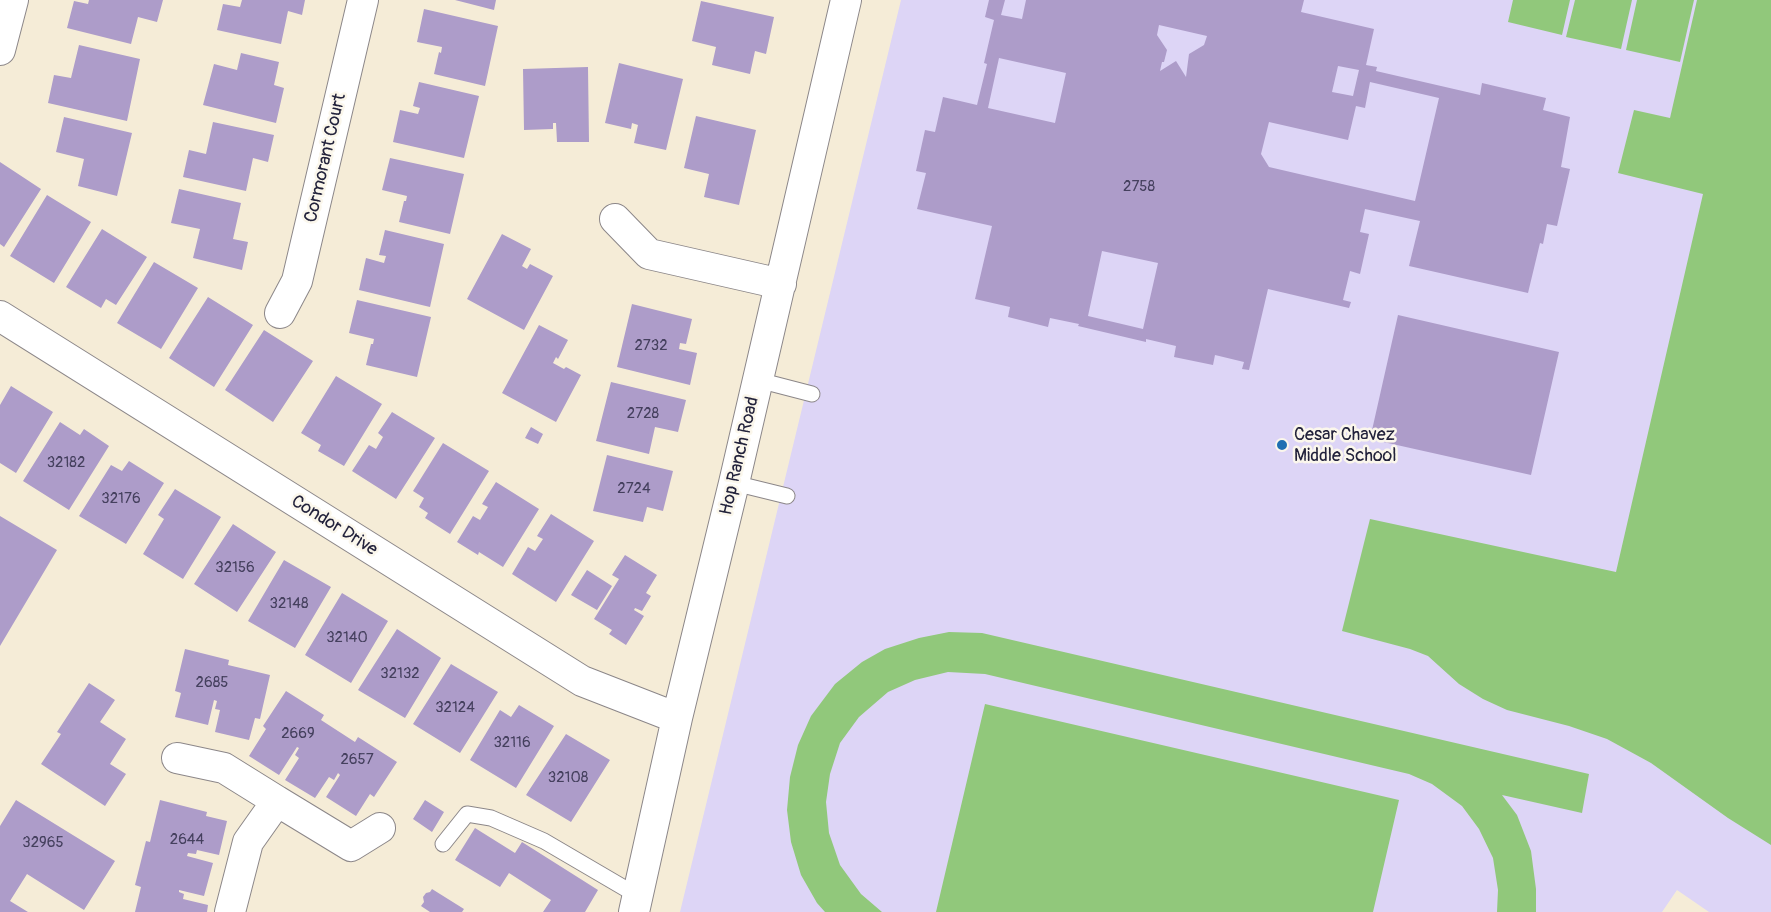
<!DOCTYPE html>
<html>
<head>
<meta charset="utf-8">
<style>
	body { margin:0 }
	canvas { display:block; background:#f5ecd7 }
</style>
</head>
<body>
<canvas width="1771" height="912"></canvas>
<script>
const context = document.querySelector('canvas').getContext('2d');
context.lineJoin = 'round';
function paint(path, color) {
  context.fillStyle = color;
  context.fill(path, 'evenodd');
}
function toPath(rows) {
  const path = new Path2D();
  for (const r of rows) {
    path.moveTo(r[0], r[1]);
    for (let i = 2; i < r.length; i += 2) path.lineTo(r[i], r[i + 1]);
  }
  return path;
}
function stroke(path, color, width, dash) {
  context.strokeStyle = color;
  context.lineWidth = width;
  context.lineCap = dash ? 'butt' : 'round';
  context.setLineDash(dash || []);
  context.stroke(path);
}
function write(font, color, halo, rows, align = 'center') {
  context.font = font + ' Pangolin,sans-serif';
  context.lineWidth = 5;
  context.setLineDash([]);
  context.textBaseline = 'middle';
  context.strokeStyle = halo;
  context.fillStyle = color;
  for (const [text, x, y, turn = 0] of rows) {
    context.save();
    context.translate(x, y);
    context.rotate((+turn || 0) * Math.PI / 180);
    context.textAlign = isNaN(turn) ? turn : align;
    if (halo) context.strokeText(text, 0, 0);
    context.fillText(text, 0, 0);
    context.restore();
  }
}
paint(toPath([
	[901,0,1771,0,1771,912,1709,912,1677,890,1662,912,680,912]
]), '#ddd5f6');
paint(toPath([
	[1513,0,1570,0,1562,35,1508,22],
	[1575,0,1632,0,1621,49,1566,37],
	[1637,0,1694,0,1680,62,1626,50],
	[1697,0,1771,0,1771,845,1728,818,1651,763,1607,739,1569,726,1507,710,1483,699,1459,684,1428,656,1410,649,1342,631,1370,519,1616,572,1703,194,1618,173,1634,110,1670,118],
	[949,632,982,633,1589,774,1582,813,1502,795,1517,815,1531,851,1536,889,1536,912,1497,912,1498,890,1493,858,1479,829,1462,806,1432,784,1409,774,985,674,948,672,915,680,888,692,859,717,840,743,830,774,826,802,829,833,840,865,861,894,882,912,825,912,817,903,801,875,791,842,787,810,790,777,798,745,811,716,835,684,862,662,885,649,919,638],
	[985,704,1399,800,1373,912,936,912]
]), '#91c87b');
paint(toPath([
	[89,0,163,0,157,22,138,17,131,44,67,28,74,1,88,4],
	[242,0,305,0,302,15,288,11,281,44,217,30,223,4,240,7],
	[455,0,496,0,494,10],
	[989,0,1005,0,1001,15,1022,19,1026,0,1304,0,1301,12,1374,29,1366,65,1377,67,1376,71,1480,95,1482,83,1546,98,1543,110,1570,117,1561,167,1570,169,1557,226,1547,224,1543,244,1540,243,1528,293,1409,266,1420,221,1365,209,1360,232,1369,234,1360,274,1350,271,1343,300,1351,302,1349,308,1268,289,1249,370,1242,369,1244,362,1215,355,1213,365,1174,357,1176,346,1146,339,1146,342,1078,326,1079,324,1050,318,1048,327,1008,317,1010,307,975,299,992,226,917,209,926,173,916,171,925,130,935,132,943,97,977,105,987,64,984,63,994,20,985,17],
	[1159,25,1207,36,1204,45,1189,54,1186,77,1176,61,1160,71,1162,62,1164,62,1167,50,1157,35],
	[999,58,1066,73,1055,123,988,108],
	[1338,66,1359,70,1353,96,1332,92],
	[1370,82,1439,98,1415,201,1269,167,1261,154,1269,122,1348,140,1356,106,1365,108],
	[1102,251,1158,263,1143,329,1088,316],
	[701,1,774,17,766,54,755,51,750,74,712,65,716,47,692,41],
	[424,9,498,26,485,86,434,74,439,52,441,53,442,47,417,42],
	[79,45,140,59,127,121,48,103,54,75,71,78],
	[241,53,279,62,274,85,284,88,276,123,203,105,214,64,237,70],
	[619,63,683,79,666,150,634,143,638,125,632,123,631,129,605,123],
	[588,67,589,142,557,142,556,123,553,123,553,129,524,130,523,69],
	[419,82,479,96,464,158,393,142,400,110,418,114,420,108,413,106],
	[696,116,756,130,739,205,704,197,709,174,684,168],
	[64,117,132,133,117,196,78,186,84,159,56,152],
	[213,122,274,135,268,162,253,158,246,191,183,177,189,150,206,154],
	[390,158,464,174,450,234,399,222,404,201,406,201,407,196,382,190],
	[0,162,41,189,4,247,0,244],
	[179,189,241,203,233,239,248,242,242,270,193,258,200,229,171,223],
	[47,195,91,222,54,283,10,256],
	[102,229,147,257,116,305,106,299,101,308,66,287],
	[385,230,444,244,430,307,359,290,366,258,384,263,386,256,379,255],
	[502,234,531,249,522,266,527,269,530,264,553,276,524,330,467,299],
	[154,262,198,288,161,349,117,323],
	[208,297,253,325,214,387,169,358],
	[357,300,431,317,417,377,366,365,371,344,373,344,374,339,349,333],
	[632,304,692,319,686,344,680,343,679,349,697,353,690,385,617,367],
	[1398,315,1559,352,1531,475,1370,439],
	[539,325,568,340,558,359,556,357,553,363,564,369,566,367,581,375,556,422,502,393],
	[264,330,313,361,273,422,225,390],
	[336,376,382,404,344,466,318,451,321,445,301,433],
	[611,382,686,400,678,432,655,427,649,454,596,441],
	[11,386,53,412,16,473,0,463,0,405],
	[392,412,435,438,396,499,352,471,369,445,376,449,383,437,378,433],
	[60,422,80,435,84,429,109,446,69,510,23,481],
	[531,427,543,434,538,444,525,438],
	[443,443,489,471,450,534,425,518,428,513,419,507,424,498,413,491],
	[607,455,673,471,663,511,647,507,643,522,593,511],
	[129,461,164,483,126,544,79,516,111,465,122,471],
	[496,482,539,509,503,567,479,552,478,555,457,542,473,516,480,520,488,507,482,504],
	[175,489,221,517,183,579,143,554,164,519,158,515],
	[551,514,594,541,556,602,512,574,528,547,535,551,543,539,537,536],
	[0,516,57,550,0,646],
	[233,524,276,552,237,612,194,584],
	[625,555,657,575,646,593,651,596,642,611,635,608,634,610,644,616,626,645,609,634,612,630,594,619,619,579,612,575],
	[284,560,331,587,295,648,248,621],
	[587,570,612,586,597,610,571,595],
	[342,593,388,621,351,683,305,655],
	[397,629,441,658,405,718,358,690],
	[185,649,229,660,228,665,270,675,260,719,255,718,249,740,215,732,220,710,215,709,217,701,214,700,208,725,175,717,181,693,175,691],
	[451,664,498,692,460,753,413,724],
	[89,683,115,700,100,722,126,739,110,764,126,774,105,806,41,764,61,734,57,732],
	[286,691,324,715,321,720,355,742,358,737,397,762,374,797,370,794,356,816,326,797,340,775,338,773,334,780,329,777,315,798,285,780,299,758,295,755,299,748,297,747,279,775,249,756,266,729,263,726],
	[519,705,554,726,516,788,470,760,500,710,511,717],
	[566,734,610,760,571,822,526,795],
	[16,800,115,861,84,910,27,874,10,901,28,912,0,912,0,826],
	[160,800,207,812,206,816,227,821,219,855,197,850,196,854,188,853,187,856,213,863,204,896,179,890,179,892,184,894,183,899,208,905,207,912,135,912,141,887,135,885,146,841,150,842],
	[425,800,444,812,432,832,413,819],
	[475,828,515,853,522,842,598,890,585,912,543,912,551,900,509,873,500,887,455,860],
	[432,889,464,909,462,912,430,912,421,906,424,902,423,897,426,893,430,892]
]), '#ad9cc9');
const lane = toPath([
	[758,380,812,394],
	[734,483,787,496],
	[443,844,467,814,491,818,544,841,638,896]
]);
const street = toPath([
	[0,50,13,0],
	[615,219,649,254,781,284],
	[280,313,297,281,363,0],
	[0,316,582,681,677,718],
	[177,758,224,768,277,801],
	[230,912,248,842,277,801,351,846,380,828],
	[634,912,677,718,734,483,846,0]
]);
stroke(lane, '#8c8789', 17);
stroke(street, '#8c8789', 32);
stroke(lane, '#fff', 15);
stroke(street, '#fff', 30);
for (const [x, y, r, color] of [
	[1282,445,6,"#1f6fb2"]
]) {
  const dot = new Path2D();
  dot.arc(x, y, r, 0, 2 * Math.PI);
  context.fillStyle = color;
  context.fill(dot);
  stroke(dot, '#fbf7ec', 2);
}
write('15px', '#45405e', null, [
	["2758",1139,187],
	["2732",651,346],
	["2728",643,414],
	["32182",66,463],
	["2724",634,489],
	["32176",121,499],
	["32156",235,568],
	["32148",289,604],
	["32140",347,638],
	["32132",400,674],
	["2685",212,683],
	["32124",455,708],
	["2669",298,734],
	["32116",512,743],
	["2657",357,760],
	["32108",568,778],
	["2644",187,840],
	["32965",43,843]
]);
write('18px', '#22223b', '#fbf7ec', [
	["Cormorant Court",326,158,-77],
	["Hop Ranch Road",740,456,-77],
	["Condor Drive",334,526,32]
]);
write('18px', '#22223b', '#fbf7ec', [
	["Cesar Chavez",1294,435],
	["Middle School",1294,456]
], 'left');
</script>
</body>
</html>
